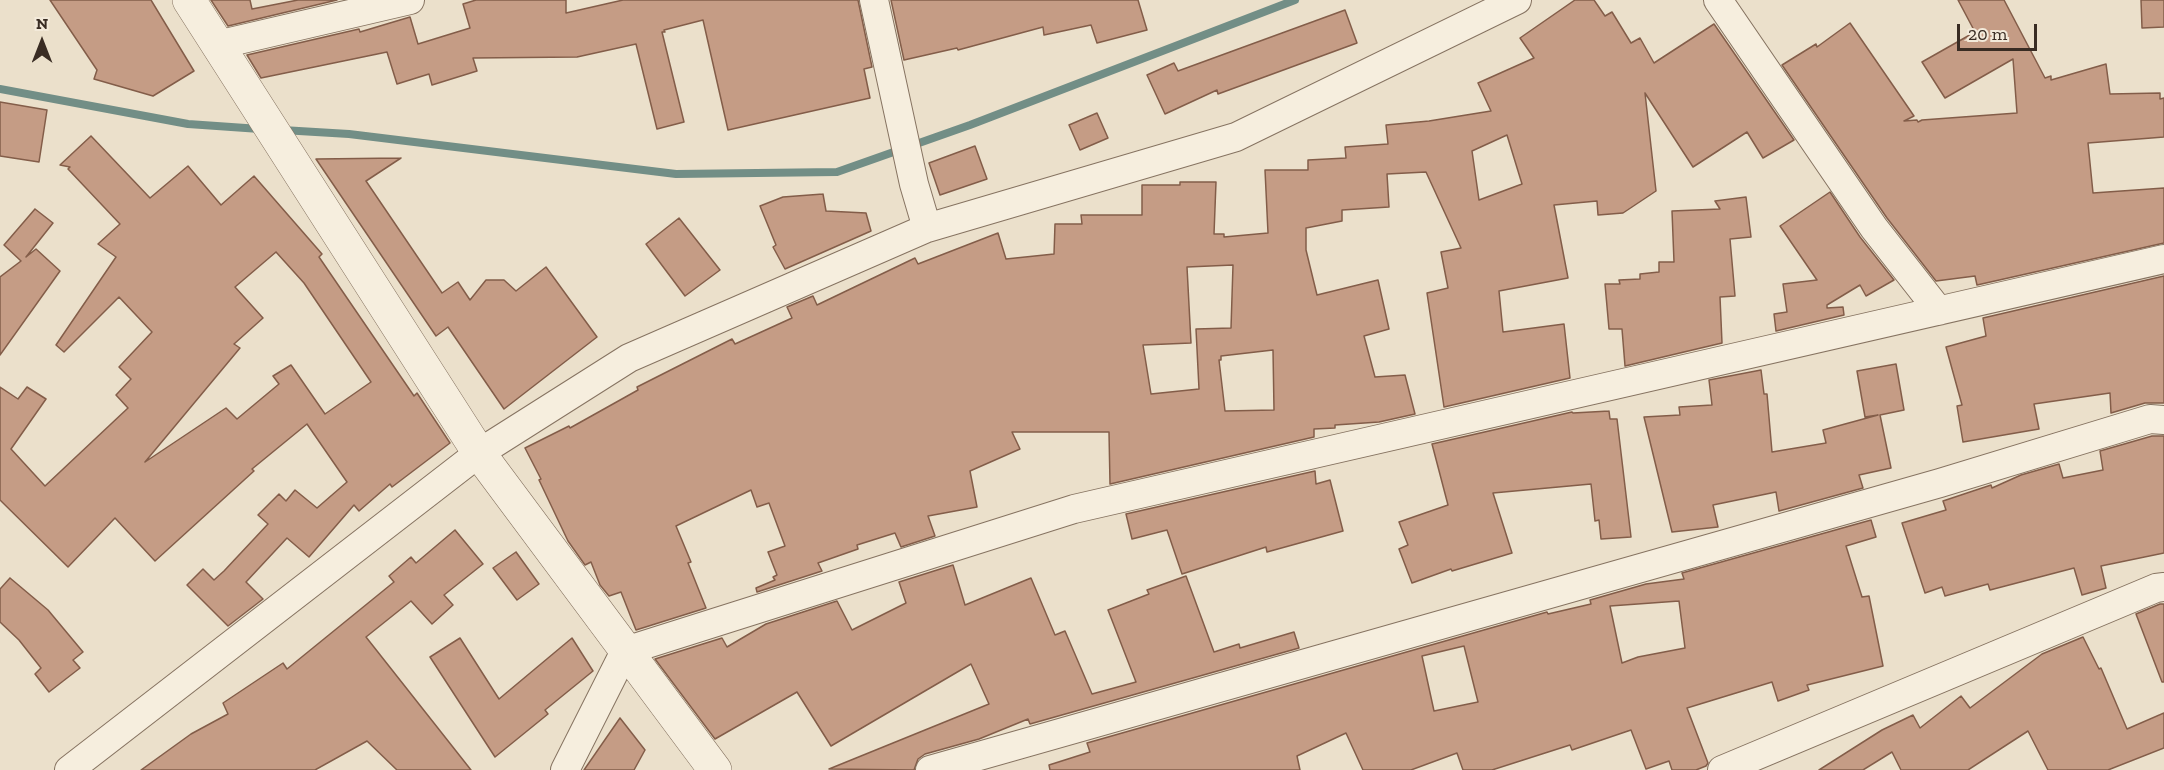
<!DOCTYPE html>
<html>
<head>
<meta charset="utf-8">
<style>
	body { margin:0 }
	#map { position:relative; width:2164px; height:770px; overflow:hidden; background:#ebe0cb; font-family:"Zilla Slab",serif }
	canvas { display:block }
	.north { position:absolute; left:12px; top:12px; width:60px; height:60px; -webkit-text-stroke:4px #f3eada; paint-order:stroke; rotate:0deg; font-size:16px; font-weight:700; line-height:24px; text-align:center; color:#392c23 }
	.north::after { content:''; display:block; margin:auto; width:21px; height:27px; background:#392c23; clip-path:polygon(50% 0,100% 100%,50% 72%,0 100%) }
	.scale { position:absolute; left:1957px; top:24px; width:80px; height:27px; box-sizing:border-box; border:3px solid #392c23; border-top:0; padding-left:8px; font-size:18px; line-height:21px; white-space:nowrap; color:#392c23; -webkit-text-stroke:4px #f3eada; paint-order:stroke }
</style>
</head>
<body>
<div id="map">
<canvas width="2164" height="770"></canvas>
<div class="north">N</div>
<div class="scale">20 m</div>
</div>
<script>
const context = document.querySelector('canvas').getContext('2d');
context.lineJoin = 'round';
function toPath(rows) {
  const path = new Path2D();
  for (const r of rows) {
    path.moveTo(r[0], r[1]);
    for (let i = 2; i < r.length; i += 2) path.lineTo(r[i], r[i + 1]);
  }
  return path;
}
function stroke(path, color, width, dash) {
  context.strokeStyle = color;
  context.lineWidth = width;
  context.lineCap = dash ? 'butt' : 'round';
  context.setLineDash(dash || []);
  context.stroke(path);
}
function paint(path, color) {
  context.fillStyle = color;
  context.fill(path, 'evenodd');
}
stroke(toPath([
	[0,89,188,124,260,129],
	[282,130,349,134,676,174,837,172,970,125,1295,0]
]), '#728e86', 8);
const building = toPath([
	[50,0,151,0,194,71,153,96,94,79,97,70,50,0],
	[211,0,250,0,252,9,298,0,337,0,228,26,211,0],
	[476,0,566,0,566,13,623,0,858,0,872,67,864,69,870,98,728,130,703,20,664,30,665,32,662,32,684,122,657,129,636,44,577,57,473,58,477,71,432,85,429,74,397,84,387,52,261,78,247,55,359,29,360,32,410,17,418,44,470,28,463,4,476,0],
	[891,0,1138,0,1147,30,1097,43,1091,25,1044,35,1043,27,958,50,957,48,904,60,891,0],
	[1575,0,1594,0,1605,16,1612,12,1631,43,1640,38,1654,63,1714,24,1794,140,1763,158,1747,132,1693,167,1645,93,1656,191,1623,213,1598,215,1597,201,1554,205,1568,278,1499,291,1503,332,1564,324,1570,378,1444,407,1427,293,1448,288,1441,252,1461,248,1426,172,1387,174,1389,207,1342,210,1342,221,1306,228,1306,250,1317,295,1378,280,1389,329,1364,336,1375,377,1405,375,1415,414,1379,422,1335,425,1335,428,1314,429,1314,437,1110,484,1109,432,1012,432,1020,449,970,471,977,507,928,516,935,536,901,547,895,533,857,545,858,549,818,563,822,571,757,592,756,588,775,580,773,577,777,575,768,552,785,546,769,503,757,507,751,490,676,526,691,562,688,563,706,608,636,630,621,592,609,596,600,585,591,562,585,565,568,541,539,480,541,479,525,448,569,426,570,428,638,390,637,387,732,339,735,344,792,318,787,307,813,296,817,305,915,258,918,264,998,233,1006,259,1054,254,1055,224,1082,224,1081,215,1142,215,1142,185,1180,185,1180,182,1216,182,1214,234,1224,234,1224,237,1268,233,1265,170,1308,170,1308,160,1346,158,1345,147,1388,144,1386,125,1429,121,1491,111,1478,83,1534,58,1520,38,1575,0],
	[1507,135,1522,184,1479,200,1472,151,1507,135],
	[1233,265,1231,328,1196,329,1199,389,1151,394,1143,345,1191,343,1187,267,1233,265],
	[1273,350,1274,410,1225,411,1219,360,1221,360,1221,356,1273,350],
	[1958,0,2004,0,2045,78,2051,76,2051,80,2106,64,2110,94,2160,93,2160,99,2164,98,2164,137,2088,143,2093,193,2164,188,2164,243,1977,285,1975,276,1936,281,1887,218,1782,65,1816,44,1817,47,1850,23,1914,116,1904,121,1917,120,1918,122,1922,120,2017,113,2013,59,1945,98,1922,62,1975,32,1958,0],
	[2141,0,2164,0,2164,27,2142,28,2141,0],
	[1345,10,1357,43,1218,94,1217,90,1165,114,1147,75,1174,63,1178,71,1345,10],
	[0,102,47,110,39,162,0,156,0,102],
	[1097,113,1108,138,1080,150,1069,125,1097,113],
	[91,136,150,198,188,166,221,205,254,176,322,254,319,257,414,396,417,393,450,443,392,487,390,484,359,511,354,505,309,557,287,538,246,582,263,599,228,626,187,585,203,569,214,580,224,571,268,524,258,515,279,494,286,501,295,490,317,508,347,482,307,424,252,469,254,471,155,561,115,518,68,567,0,500,0,387,18,399,27,387,46,399,11,449,45,486,128,408,116,395,131,379,119,367,152,332,119,297,64,352,56,345,116,257,98,244,120,224,68,169,70,167,60,165,91,136],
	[276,252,304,283,371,382,325,414,291,365,273,376,279,384,237,419,226,408,145,462,240,348,234,344,263,318,235,287,276,252],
	[975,146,987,179,940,195,929,163,975,146],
	[401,158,366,181,442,293,458,282,470,300,486,280,504,280,516,291,546,267,597,337,504,409,448,327,436,336,316,159,401,158],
	[1830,192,1860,237,1894,280,1866,296,1860,285,1827,305,1827,308,1843,307,1844,315,1776,331,1774,314,1787,312,1783,284,1817,280,1780,226,1830,192],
	[823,194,826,211,866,213,871,231,785,269,773,247,776,245,760,206,783,197,823,194],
	[1746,197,1751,237,1730,239,1735,296,1720,297,1722,343,1625,366,1622,329,1609,329,1605,284,1620,284,1619,280,1640,279,1640,274,1659,272,1659,262,1674,262,1672,211,1720,209,1715,201,1746,197],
	[35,209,53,223,26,257,36,249,60,271,0,355,0,277,21,261,4,245,35,209],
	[679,218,720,270,685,296,646,244,679,218],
	[2164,276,2164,403,2145,403,2111,413,2110,393,2034,404,2039,429,1963,442,1957,406,1962,405,1946,347,1986,336,1983,318,2164,276],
	[1896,364,1904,410,1880,415,1891,468,1859,475,1863,488,1779,511,1776,492,1713,505,1718,527,1672,532,1644,417,1680,415,1679,407,1712,405,1709,380,1761,370,1764,394,1767,394,1772,452,1826,443,1823,430,1878,415,1865,417,1857,371,1896,364],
	[1609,411,1610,419,1617,419,1631,537,1601,539,1599,520,1595,521,1591,484,1493,493,1512,553,1452,571,1451,569,1412,583,1399,549,1408,545,1399,522,1448,505,1432,444,1572,412,1573,413,1609,411],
	[2152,436,2164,436,2164,553,2101,566,2106,588,2082,595,2074,568,1990,590,1988,584,1945,596,1942,587,1925,593,1902,523,1946,510,1943,501,1991,485,1992,488,2021,475,2059,464,2063,478,2103,470,2100,451,2152,436],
	[1315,471,1316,484,1330,480,1343,531,1267,552,1266,547,1182,574,1167,530,1132,539,1126,514,1315,471],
	[1871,520,1876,537,1846,546,1862,597,1869,596,1883,666,1807,685,1809,690,1778,701,1772,682,1687,708,1708,763,1706,766,1696,770,1672,770,1669,761,1646,769,1631,730,1572,750,1570,745,1492,770,1463,770,1457,753,1411,770,1363,770,1346,733,1297,756,1300,770,1050,770,1049,765,1090,752,1087,743,1547,612,1548,614,1591,604,1590,600,1646,584,1684,579,1682,573,1871,520],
	[1679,601,1685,648,1638,657,1622,663,1610,606,1679,601],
	[1464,646,1478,702,1434,711,1422,656,1464,646],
	[455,530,483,564,444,595,453,605,432,624,411,601,366,637,471,770,397,770,367,741,315,770,141,770,191,734,228,714,223,703,283,663,287,669,394,582,389,576,411,557,416,563,455,530],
	[516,552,539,584,517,600,493,568,516,552],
	[953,565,965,605,1031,578,1055,635,1065,631,1092,694,1136,682,1108,610,1149,594,1147,590,1186,576,1214,652,1239,644,1240,648,1294,632,1299,648,1030,724,1028,719,979,739,925,754,918,759,914,770,829,769,989,704,971,664,831,746,797,692,715,739,655,659,722,638,727,647,766,624,837,601,852,630,906,603,899,582,953,565],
	[10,578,48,610,83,652,73,660,80,668,49,692,35,674,41,668,19,640,0,622,0,589,10,578],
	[2160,604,2164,604,2164,682,2162,682,2136,614,2160,604],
	[2083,637,2099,669,2101,668,2127,729,2164,713,2164,748,2108,770,2048,770,2028,731,1968,770,1901,770,1892,752,1863,770,1819,770,1882,730,1913,715,1920,728,1961,696,1970,708,2042,654,2083,637],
	[460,638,499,699,572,638,593,671,545,710,548,714,495,757,430,657,460,638],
	[620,718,645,750,634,770,584,770,620,718]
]);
paint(building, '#c59c85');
stroke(building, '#835d49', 1.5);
const minor = toPath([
	[874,0,914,184,927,228],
	[1718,0,1874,228,1939,311],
	[217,45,410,0],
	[69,770,479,453,629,358,927,228,1236,137,1517,0],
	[565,770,625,651,1074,509,2164,259],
	[930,770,1940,483,2150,419,2164,420],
	[1722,770,2156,588,2164,587]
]);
const tertiary = toPath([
	[189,0,479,453,715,770]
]);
stroke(minor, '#867361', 30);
stroke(tertiary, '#867361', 34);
stroke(minor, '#f6eede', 28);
stroke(tertiary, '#f6eede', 33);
</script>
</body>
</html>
